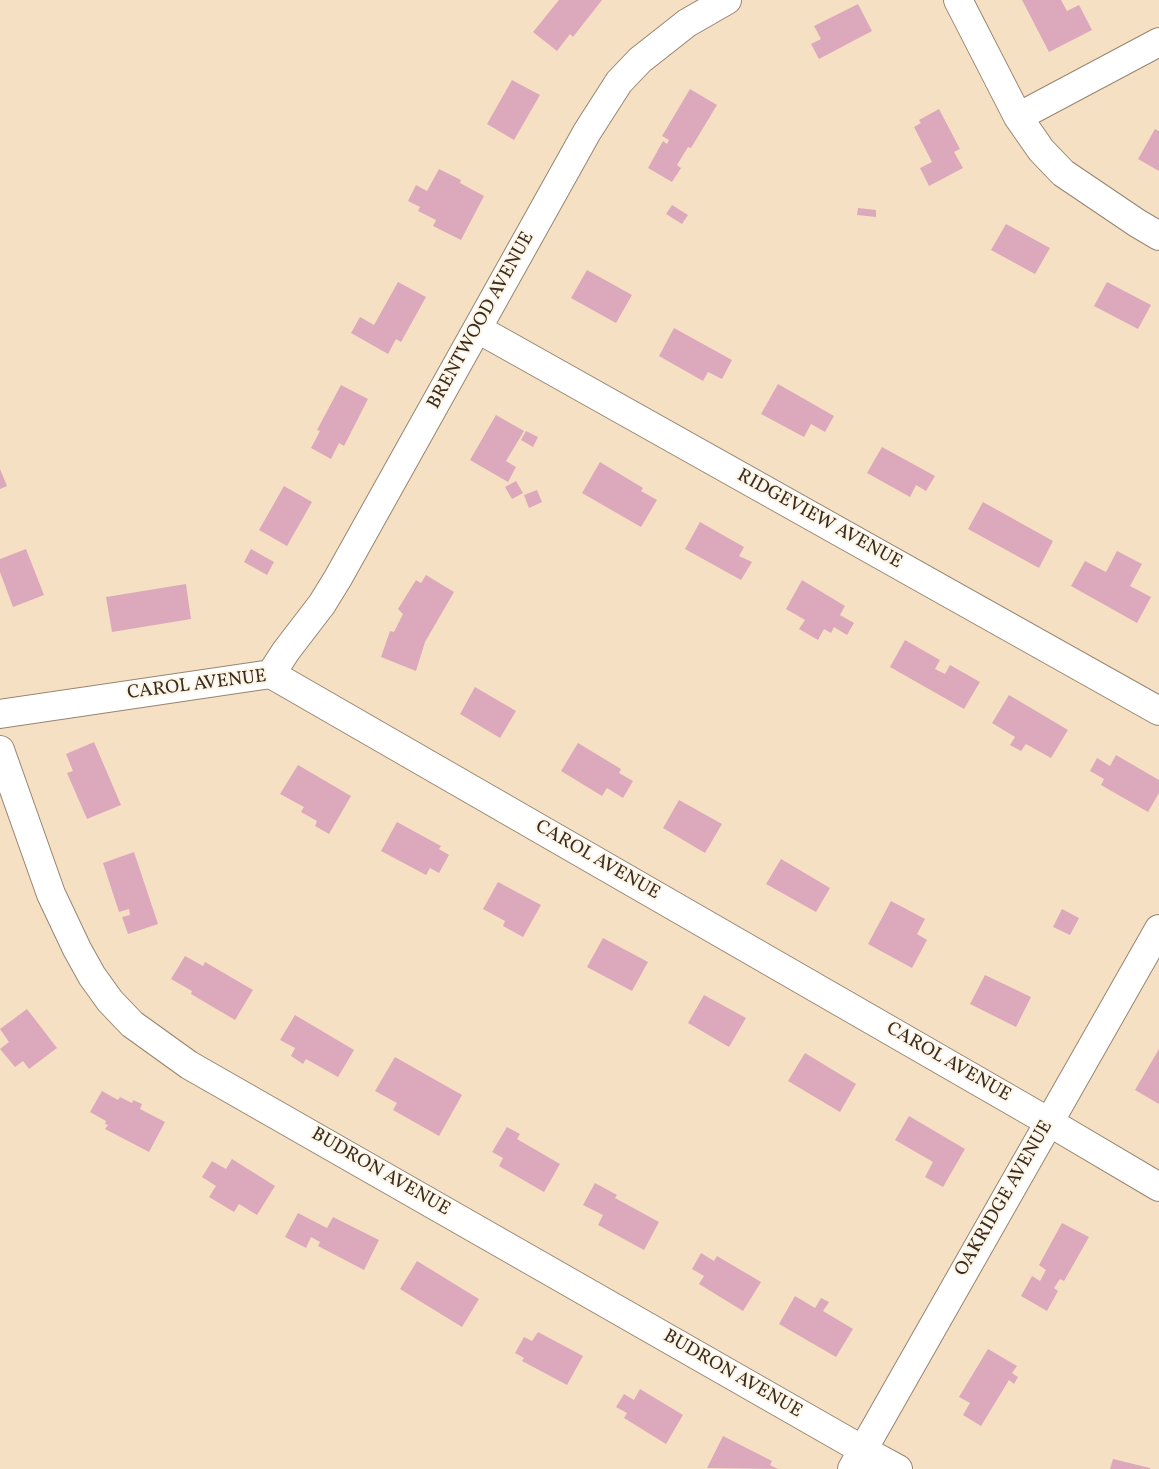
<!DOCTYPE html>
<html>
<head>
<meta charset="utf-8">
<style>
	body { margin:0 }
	canvas { display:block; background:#f5e0c4 }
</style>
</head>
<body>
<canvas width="1159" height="1469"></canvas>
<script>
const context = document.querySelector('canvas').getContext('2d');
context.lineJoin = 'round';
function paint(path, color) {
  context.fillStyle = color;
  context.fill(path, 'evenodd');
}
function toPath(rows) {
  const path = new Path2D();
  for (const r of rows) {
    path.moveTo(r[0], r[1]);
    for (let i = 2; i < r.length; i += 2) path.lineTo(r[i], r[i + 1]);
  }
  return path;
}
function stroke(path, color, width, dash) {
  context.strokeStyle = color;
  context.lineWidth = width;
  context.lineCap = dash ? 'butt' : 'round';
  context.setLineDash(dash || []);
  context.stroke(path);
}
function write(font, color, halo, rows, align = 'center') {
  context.font = font + ' Vollkorn,serif';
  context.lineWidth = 4;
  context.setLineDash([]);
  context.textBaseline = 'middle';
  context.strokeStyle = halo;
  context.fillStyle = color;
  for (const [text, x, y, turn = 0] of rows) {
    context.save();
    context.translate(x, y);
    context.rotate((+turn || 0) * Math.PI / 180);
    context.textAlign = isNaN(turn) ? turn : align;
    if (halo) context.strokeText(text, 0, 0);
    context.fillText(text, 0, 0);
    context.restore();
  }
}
paint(toPath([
	[559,0,602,0,573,37,570,34,557,51,533,32],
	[1022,0,1061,0,1067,11,1079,5,1092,30,1049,52],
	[858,4,872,31,819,59,811,44,821,39,814,26],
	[512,80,540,95,514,140,487,124],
	[690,89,717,105,691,148,688,147,677,165,681,168,672,182,648,168,663,141,667,144,669,140,662,136],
	[939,109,960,149,954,152,963,168,929,186,920,168,932,162,914,127,921,123,919,120],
	[1155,129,1159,131,1159,171,1138,159],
	[439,169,461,180,460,183,484,196,461,240,433,226,436,220,418,211,420,207,408,201,416,185,427,191],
	[672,205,688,215,682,224,666,214],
	[858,208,876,210,876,217,857,215],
	[1006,224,1050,248,1035,274,991,250],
	[587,270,632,295,616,323,571,298],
	[398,282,426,297,401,342,396,339,388,354,351,333,360,317,374,325],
	[1107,282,1151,305,1138,329,1094,306],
	[674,328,732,360,722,379,708,372,703,381,659,356],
	[778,384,834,416,825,432,811,424,804,437,761,414],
	[341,385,368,399,344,446,339,443,331,459,311,448,320,431,317,430],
	[496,415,524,431,506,461,516,467,508,482,470,460],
	[526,431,538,437,533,447,521,440],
	[882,447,935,476,926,491,916,485,910,497,867,473],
	[600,462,643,488,641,491,657,500,641,527,582,493],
	[0,469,7,486,0,489],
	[516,481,523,493,512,499,505,487],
	[284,486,312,502,287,546,259,530],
	[537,490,542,502,529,508,524,495],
	[983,502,1053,541,1039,568,968,529],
	[700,522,744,547,739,556,752,562,741,580,685,549],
	[26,549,44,595,13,607,0,572,0,559],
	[251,549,274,562,267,575,244,562],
	[1117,551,1142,564,1130,586,1151,597,1137,623,1071,586,1085,561,1106,572],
	[426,575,454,592,425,642,416,671,381,657,390,631,394,632,403,614,398,609,416,580,421,583],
	[802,580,845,606,840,615,854,623,847,635,834,627,831,633,824,629,818,640,799,629,805,620,786,609],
	[186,584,191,619,112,632,106,597],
	[905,640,940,660,935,669,945,674,950,665,980,682,964,709,890,667],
	[475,687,516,711,500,738,460,714],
	[1009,695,1068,730,1051,758,1026,744,1021,751,1010,745,1015,737,992,723],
	[94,742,121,805,87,819,67,773,73,771,66,754],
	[578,743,621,769,619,773,633,781,623,798,607,788,602,796,561,771],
	[1116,755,1159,780,1159,793,1148,812,1101,785,1104,779,1090,771,1097,758,1110,766],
	[298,765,351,796,329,834,315,826,317,821,301,812,304,807,280,794],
	[679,800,722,824,705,853,663,828],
	[397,822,441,846,439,849,449,855,439,873,430,868,426,875,381,851],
	[134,852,158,924,128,934,122,917,130,915,129,909,119,912,103,863],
	[781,859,830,888,816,912,766,884],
	[498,882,541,905,523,937,503,926,505,921,483,909],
	[891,901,925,919,917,934,927,940,912,968,868,944],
	[1062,909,1079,918,1070,935,1053,927],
	[603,938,648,962,632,991,587,967],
	[185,956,203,966,205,962,253,990,235,1020,191,994,192,991,171,979],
	[985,975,1031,997,1016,1027,970,1004],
	[704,995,746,1018,729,1047,688,1023],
	[27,1009,57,1048,29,1069,23,1061,15,1067,0,1049,9,1042,0,1029],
	[295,1015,354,1050,338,1077,306,1059,303,1064,291,1056,295,1048,280,1040],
	[1159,1049,1159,1104,1135,1090],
	[805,1053,856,1084,840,1112,788,1081],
	[395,1057,462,1095,439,1136,393,1110,397,1103,375,1091],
	[102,1091,118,1100,120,1097,132,1103,133,1100,142,1104,140,1109,165,1122,149,1152,105,1129,108,1125,105,1124,106,1121,90,1112],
	[909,1116,965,1149,943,1187,925,1177,933,1162,895,1140],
	[507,1127,520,1134,517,1139,560,1164,544,1192,499,1166,503,1158,492,1152],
	[232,1159,275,1186,257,1215,239,1204,234,1212,209,1197,216,1186,202,1177,212,1161,226,1169],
	[595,1183,617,1195,615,1198,659,1222,644,1250,598,1225,603,1215,583,1205],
	[298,1213,327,1228,333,1217,379,1240,364,1270,318,1246,320,1242,311,1237,306,1248,285,1237],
	[1062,1223,1089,1237,1064,1281,1060,1279,1054,1288,1058,1291,1047,1311,1021,1296,1032,1276,1040,1281,1046,1270,1039,1265],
	[701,1253,714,1261,717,1256,761,1282,743,1311,699,1284,704,1276,692,1269],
	[417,1261,479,1299,462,1327,400,1289],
	[795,1296,815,1308,821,1298,829,1302,823,1311,853,1329,836,1357,779,1324],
	[538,1332,583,1356,567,1385,522,1361,524,1358,515,1353,524,1337,532,1341],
	[988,1349,1017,1366,1012,1373,1018,1377,1014,1384,1009,1380,981,1426,963,1415,970,1403,959,1397],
	[640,1389,683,1415,666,1444,624,1418,627,1413,616,1407,624,1394,634,1400],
	[723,1436,772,1461,770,1465,778,1469,707,1468],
	[1113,1459,1150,1468,1150,1469,1110,1469]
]), '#dca9bc');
const minor = toPath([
	[958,0,1018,117,1041,150,1063,173,1137,223,1159,236],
	[1018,117,1159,42],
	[478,329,1159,711],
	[271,674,286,651,322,604,338,578,587,132,619,82,640,60,687,23,727,0],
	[0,714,271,674,1049,1122,1159,1187],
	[0,750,51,894,77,949,92,976,110,1001,132,1024,189,1065,863,1450,898,1469],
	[852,1469,1159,929]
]);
stroke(minor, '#988571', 30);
stroke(minor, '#fff', 28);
write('19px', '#3b2a1e', '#fcf5e5', [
	["BRENTWOOD AVENUE",482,321,-61],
	["RIDGEVIEW AVENUE",819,520,29],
	["CAROL AVENUE",197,686,-7],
	["CAROL AVENUE",597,861,30],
	["CAROL AVENUE",948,1063,30],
	["BUDRON AVENUE",380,1173,30],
	["OAKRIDGE AVENUE",1005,1199,-60],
	["BUDRON AVENUE",732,1375,30]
]);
</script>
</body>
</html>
